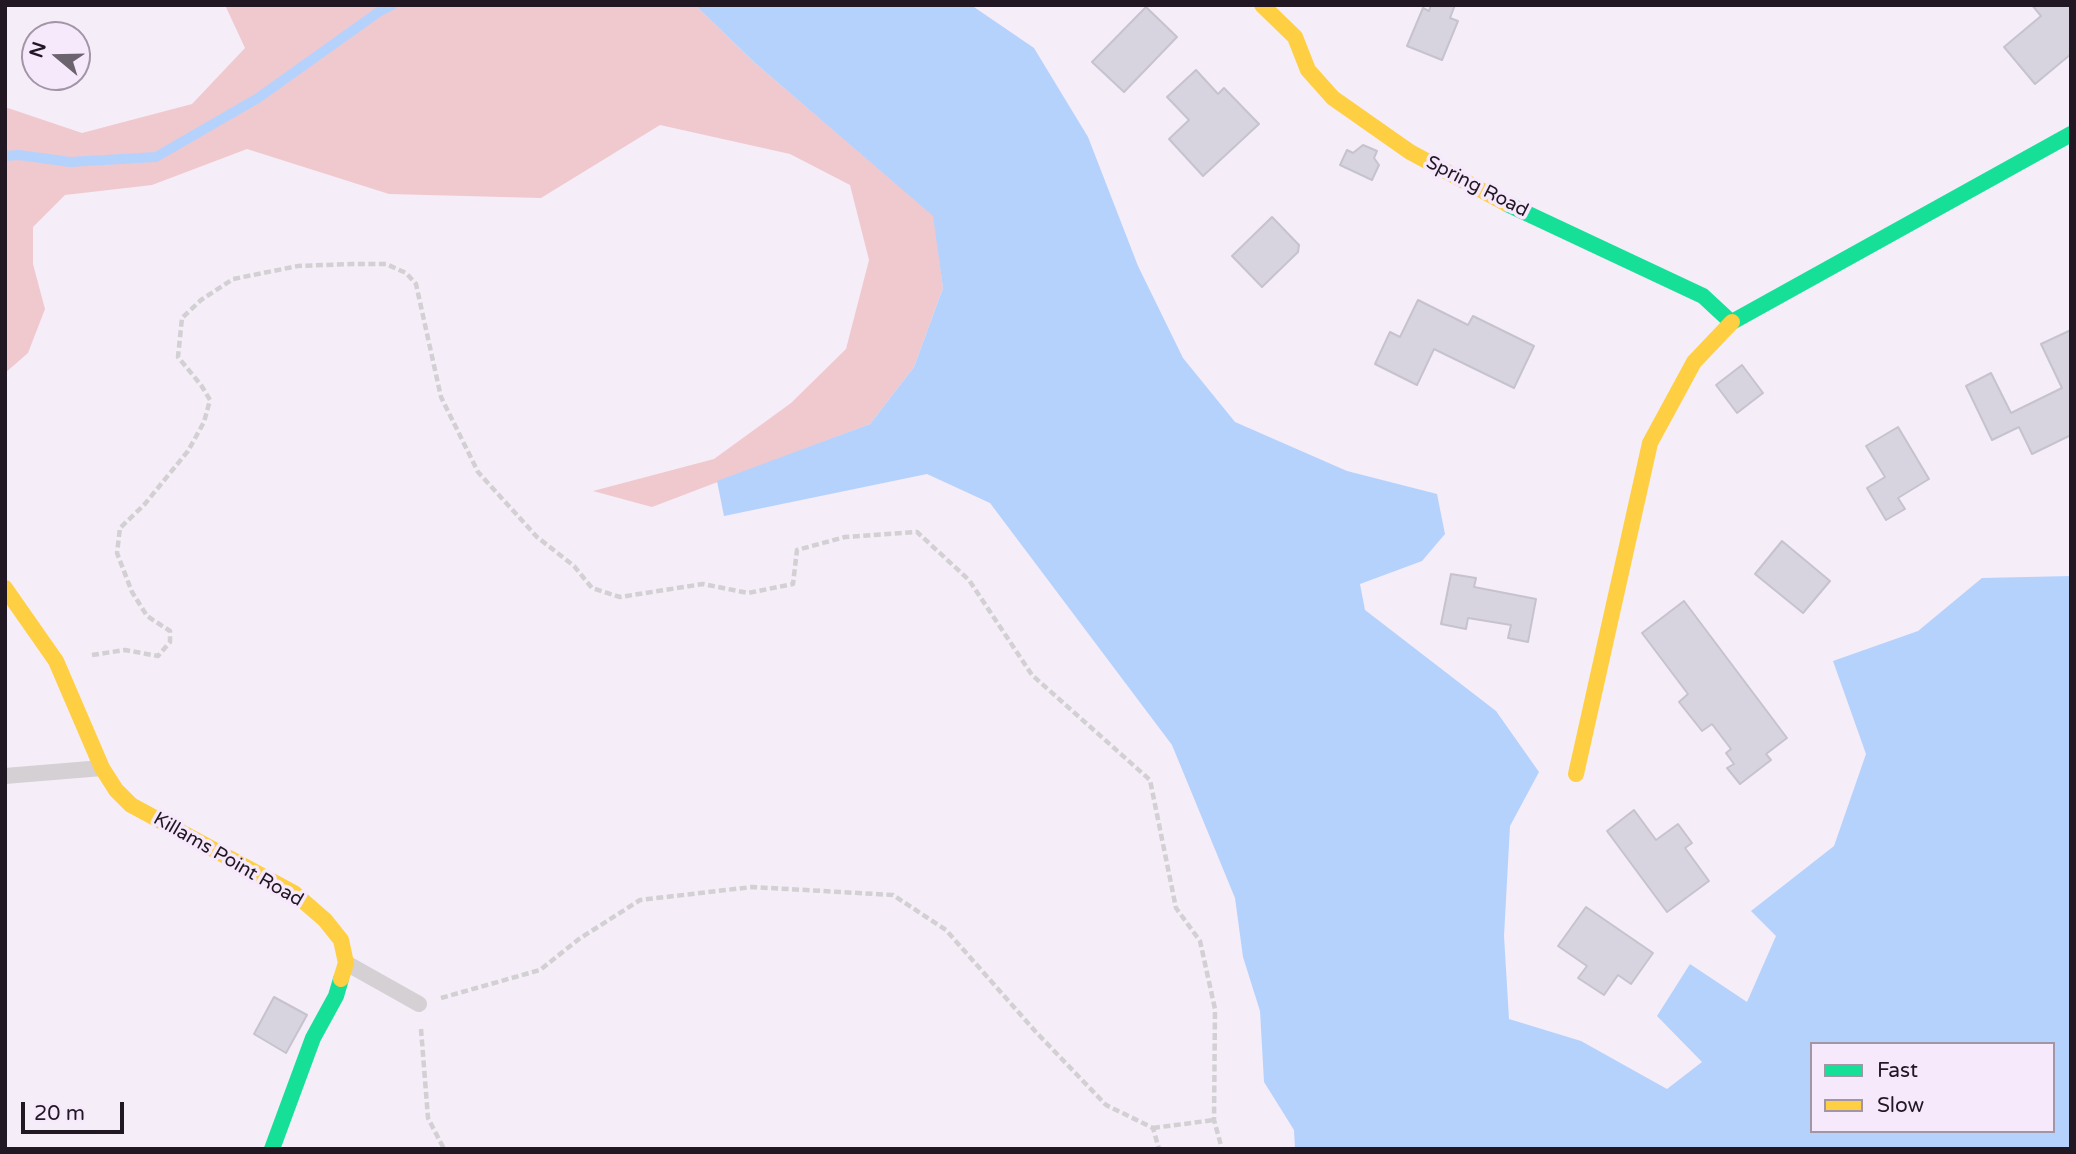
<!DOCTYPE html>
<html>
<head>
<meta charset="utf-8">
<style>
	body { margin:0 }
	#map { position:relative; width:2076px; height:1154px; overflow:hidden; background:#f5edf8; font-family:"Varela Round",sans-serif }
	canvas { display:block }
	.frame { position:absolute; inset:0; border:7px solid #211824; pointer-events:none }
	.legend { position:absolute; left:1810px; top:1042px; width:245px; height:91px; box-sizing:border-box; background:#f7e9fc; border:2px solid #a195a6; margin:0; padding:9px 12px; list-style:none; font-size:21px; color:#211824 }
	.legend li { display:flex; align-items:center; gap:14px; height:35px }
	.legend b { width:35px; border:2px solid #a195a6 }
	.north { position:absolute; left:21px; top:21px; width:70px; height:70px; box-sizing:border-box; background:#f7e9fc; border:2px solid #a195a6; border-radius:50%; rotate:289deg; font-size:19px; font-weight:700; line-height:28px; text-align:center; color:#211824 }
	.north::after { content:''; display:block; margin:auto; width:24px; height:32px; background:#6b636e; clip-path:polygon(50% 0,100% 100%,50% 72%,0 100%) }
	.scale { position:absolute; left:21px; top:1102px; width:103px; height:32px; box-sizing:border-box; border:4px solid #211824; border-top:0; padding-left:9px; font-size:21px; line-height:24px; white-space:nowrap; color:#211824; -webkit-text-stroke:5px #f7e9fc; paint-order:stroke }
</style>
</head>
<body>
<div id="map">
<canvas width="2076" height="1154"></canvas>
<div class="frame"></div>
<ul class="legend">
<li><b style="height:9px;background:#16e098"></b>Fast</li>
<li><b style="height:9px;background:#ffcf43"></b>Slow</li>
</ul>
<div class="north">N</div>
<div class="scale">20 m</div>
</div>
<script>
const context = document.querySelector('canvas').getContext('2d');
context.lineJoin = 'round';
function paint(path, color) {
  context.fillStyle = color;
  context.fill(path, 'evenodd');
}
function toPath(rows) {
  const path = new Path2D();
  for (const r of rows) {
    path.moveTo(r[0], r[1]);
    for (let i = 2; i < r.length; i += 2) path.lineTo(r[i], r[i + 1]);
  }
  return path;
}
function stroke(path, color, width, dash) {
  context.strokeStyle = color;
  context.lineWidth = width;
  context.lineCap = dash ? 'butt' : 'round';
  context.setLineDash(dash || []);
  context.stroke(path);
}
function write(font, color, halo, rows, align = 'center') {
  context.font = font + ' "Varela Round",sans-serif';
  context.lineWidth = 7;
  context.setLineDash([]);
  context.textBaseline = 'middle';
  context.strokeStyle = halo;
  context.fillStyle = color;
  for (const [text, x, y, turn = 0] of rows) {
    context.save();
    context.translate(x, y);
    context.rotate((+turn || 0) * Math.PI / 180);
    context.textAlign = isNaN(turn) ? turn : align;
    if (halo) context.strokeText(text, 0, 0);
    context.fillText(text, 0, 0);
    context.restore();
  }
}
paint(toPath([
	[225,5,695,5,755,63,934,216,943,288,914,367,870,424,652,507,593,491,714,459,791,403,846,349,869,260,850,185,790,154,660,125,541,198,389,194,247,149,152,185,65,195,33,227,33,264,45,309,28,353,5,373,5,107,82,133,192,104,245,48]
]), '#f0c9ce');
paint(toPath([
	[695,5,971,5,1034,48,1088,137,1138,266,1183,358,1235,422,1347,471,1437,494,1445,534,1422,561,1360,584,1365,610,1496,711,1539,772,1510,826,1504,936,1509,1019,1581,1041,1667,1089,1702,1062,1657,1016,1690,964,1747,1002,1776,936,1751,911,1834,846,1866,754,1833,661,1918,631,1982,578,2071,576,2071,1149,1295,1149,1294,1130,1264,1082,1260,1011,1243,957,1235,898,1172,745,990,503,927,474,724,516,717,481,870,424,914,367,943,288,933,216,755,63],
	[1812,1044,2053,1044,2053,1131,1812,1131]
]), '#b5d2fd');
stroke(toPath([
	[5,156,19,155,70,162,156,157,258,98,380,11,392,5]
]), '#b5d2fd', 10);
const building = toPath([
	[1431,5,1455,5,1450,18,1458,21,1442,60,1407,46,1423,8,1429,11,1431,5],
	[2032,5,2071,5,2071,54,2035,84,2004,47,2041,16,2032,5],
	[1146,7,1177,37,1124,92,1092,62,1146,7],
	[1196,70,1218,94,1224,88,1259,124,1203,176,1169,139,1189,120,1167,97,1196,70],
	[1363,145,1377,151,1374,158,1379,165,1372,180,1340,165,1347,150,1353,153,1363,145],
	[1272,217,1299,245,1298,252,1262,287,1232,256,1272,217],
	[1418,300,1468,325,1473,316,1534,346,1514,388,1434,349,1417,385,1375,364,1390,332,1400,337,1418,300],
	[2071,330,2071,435,2032,454,2019,427,1992,440,1966,386,1991,373,2011,413,2062,388,2041,344,2071,330],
	[1742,365,1763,393,1737,413,1716,385,1742,365],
	[1898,427,1929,479,1898,498,1905,509,1886,520,1867,488,1885,477,1866,446,1898,427],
	[1782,541,1830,581,1803,613,1755,574,1782,541],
	[1451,574,1476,578,1474,587,1536,599,1528,642,1508,638,1511,625,1468,618,1466,629,1441,624,1451,574],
	[1684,601,1787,738,1766,754,1771,760,1740,784,1727,768,1734,764,1726,753,1731,749,1712,724,1702,731,1679,702,1688,694,1642,633,1684,601],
	[1634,810,1656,840,1678,824,1692,843,1685,848,1709,881,1667,912,1607,831,1634,810],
	[1586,907,1653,953,1631,984,1618,975,1604,995,1578,978,1587,966,1558,946,1586,907],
	[274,997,307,1015,286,1053,254,1034,274,997]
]);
paint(building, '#d7d4df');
stroke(building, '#c6c3ce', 2);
stroke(toPath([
	[92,655,125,650,158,656,170,642,170,631,147,616,132,592,117,553,120,528,144,505,188,451,204,422,210,400,201,385,178,357,182,318,201,300,233,279,298,266,352,264,386,264,406,273,416,284,441,397,478,472,537,537,574,566,592,588,620,597,703,584,748,593,793,584,797,550,845,537,917,532,969,580,1032,675,1150,780,1176,908,1200,941,1215,1009,1214,1120,1222,1149],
	[441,998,540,970,579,939,640,900,752,887,893,895,946,930,1035,1031,1106,1105,1153,1128,1159,1149],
	[421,1029,428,1118,444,1149],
	[1153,1128,1214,1120]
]), '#d2d0d3', 4.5, [7, 3.5]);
stroke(toPath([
	[5,776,102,768],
	[346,963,419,1004]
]), '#d4d0d4', 16);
stroke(toPath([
	[1507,204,1703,296,1731,322],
	[1732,322,2071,134],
	[272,1149,313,1038,336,996,341,979]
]), '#16e098', 16);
stroke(toPath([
	[1262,5,1295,37,1308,70,1333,98,1410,152,1507,204],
	[5,588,56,661,102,768,116,790,131,805,294,893,325,920,341,940,346,963,341,979],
	[1576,774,1650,443,1694,362,1732,322]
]), '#ffcf43', 16);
write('19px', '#211824', '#f7e9fc', [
	["Spring Road",1477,187,27],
	["Killams Point Road",228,860,30]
]);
</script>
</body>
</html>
